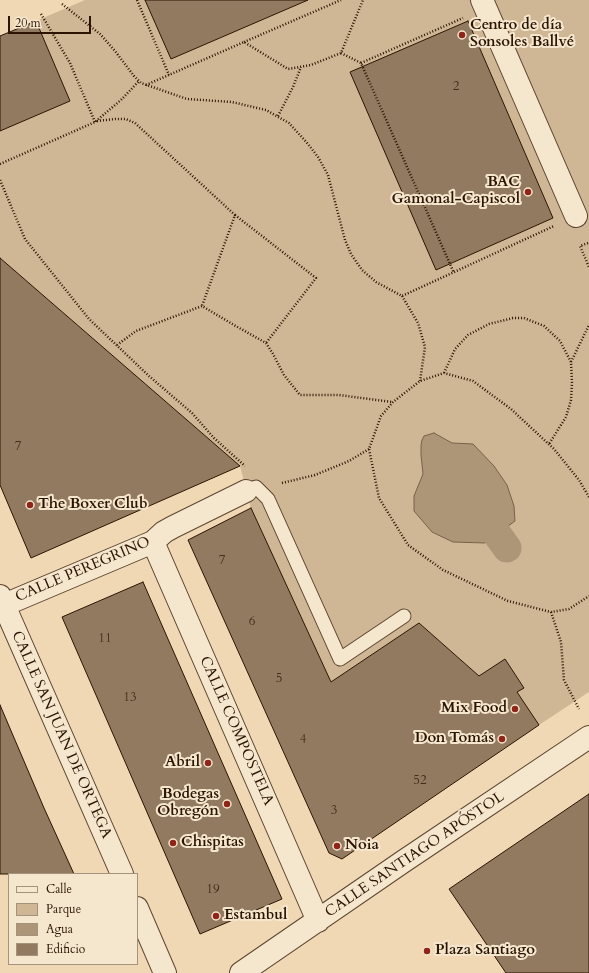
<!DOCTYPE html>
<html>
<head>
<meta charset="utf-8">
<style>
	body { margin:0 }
	#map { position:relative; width:589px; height:973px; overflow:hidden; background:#f0d8b4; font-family:Cardo,serif }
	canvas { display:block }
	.legend { position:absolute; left:8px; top:873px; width:130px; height:92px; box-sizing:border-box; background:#f5e6ce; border:1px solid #a4927c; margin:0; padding:5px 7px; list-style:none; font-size:12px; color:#2b1402 }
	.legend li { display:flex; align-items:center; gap:8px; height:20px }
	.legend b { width:20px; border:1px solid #a4927c }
	.scale { position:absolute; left:8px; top:16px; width:83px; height:18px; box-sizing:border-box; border:2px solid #2b1402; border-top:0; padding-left:5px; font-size:12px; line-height:14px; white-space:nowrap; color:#2b1402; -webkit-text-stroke:3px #f5e6ce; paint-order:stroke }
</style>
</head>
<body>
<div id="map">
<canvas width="589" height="973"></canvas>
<ul class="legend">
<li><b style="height:5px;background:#f5e6ce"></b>Calle</li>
<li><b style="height:11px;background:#cfb796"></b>Parque</li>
<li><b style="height:11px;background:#ad9577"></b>Agua</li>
<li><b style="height:11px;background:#917a5f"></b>Edificio</li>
</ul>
<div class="scale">20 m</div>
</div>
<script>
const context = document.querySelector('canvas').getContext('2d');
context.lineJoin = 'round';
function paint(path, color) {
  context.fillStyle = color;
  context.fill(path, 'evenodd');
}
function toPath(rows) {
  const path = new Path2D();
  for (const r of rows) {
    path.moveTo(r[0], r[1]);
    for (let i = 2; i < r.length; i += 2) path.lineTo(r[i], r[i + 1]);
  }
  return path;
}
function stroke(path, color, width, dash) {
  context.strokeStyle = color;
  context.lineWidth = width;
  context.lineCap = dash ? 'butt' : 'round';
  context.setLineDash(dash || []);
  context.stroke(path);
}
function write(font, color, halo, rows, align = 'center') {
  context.font = font + ' Cardo,serif';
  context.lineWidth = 4;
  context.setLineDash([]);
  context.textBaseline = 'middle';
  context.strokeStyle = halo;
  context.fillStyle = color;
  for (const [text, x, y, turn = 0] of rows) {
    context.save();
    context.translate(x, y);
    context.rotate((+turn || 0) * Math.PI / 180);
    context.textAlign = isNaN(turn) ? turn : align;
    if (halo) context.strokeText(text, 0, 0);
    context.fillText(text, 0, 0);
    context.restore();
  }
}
paint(toPath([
	[85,0,145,0,171,59,308,0,589,0,589,692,539,725,517,692,524,687,505,659,479,676,419,623,331,682,251,508,240,466,0,258,0,131,70,101,36,21],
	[468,21,553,218,436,270,402,50]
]), '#cfb796');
const water = toPath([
	[434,433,452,443,473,444,494,466,507,485,514,506,515,521,485,543,453,542,432,532,414,511,414,496,423,474,421,455,421,445,422,440,424,436,434,433]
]);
paint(water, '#ad9577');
stroke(water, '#796148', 1);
stroke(toPath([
	[497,534,507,548]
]), '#ad9577', 29);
const building = toPath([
	[145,0,308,0,171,59,145,0],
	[36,21,70,101,0,131,0,36,36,21],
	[468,21,553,218,436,270,350,72,468,21],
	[0,258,240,466,31,558,0,485,0,258],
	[251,508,331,682,419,623,479,676,505,659,524,688,517,692,539,725,342,859,329,853,188,540,251,508],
	[143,582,282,899,200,934,62,617,143,582],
	[0,705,44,808,74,874,0,874,0,705],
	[589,794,589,973,506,973,449,889,589,794]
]);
paint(building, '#917a5f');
stroke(building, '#2b1402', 1);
const service = toPath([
	[246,491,256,487,268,499,340,659,404,616]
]);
const minor = toPath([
	[482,0,576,216],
	[153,542,318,921],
	[0,596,122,874],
	[4,605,153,542,164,532,173,527,246,491],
	[137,908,165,973],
	[241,973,404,861,589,737]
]);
stroke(service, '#5c452e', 15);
stroke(minor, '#5c452e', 24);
stroke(toPath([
	[137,0,169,75],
	[62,4,100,34,115,51,134,76,141,83,187,99,232,102,266,110,289,123,308,144,318,157,328,175,345,240,351,254,362,270,376,282,402,296,554,226],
	[41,14,70,63,95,122],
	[244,42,341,0],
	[341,53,361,63,454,273],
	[361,63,463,18],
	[146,85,244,42,288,69,311,65,341,53,363,0],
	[278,116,293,87,301,67],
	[97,121,115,119,126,119,135,123,235,215,202,306],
	[0,164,95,122,121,100,139,81],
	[0,180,25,239,89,319,149,376,192,413,214,438,245,466],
	[235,215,316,278,266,343],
	[588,243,580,246,589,267],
	[402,296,418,323,425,347,420,381],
	[117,345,136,331,202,306,234,325,266,343,273,354,284,375,300,395,339,395,392,402],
	[571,362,589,325],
	[444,373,455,349,468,335,489,324,513,318,524,318,544,326,560,341,571,362,572,383,571,400,566,417,549,444],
	[282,483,315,475,349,461,369,449],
	[589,497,579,480,554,449,511,409,473,381,444,373,420,381,393,402,381,416,369,449,379,498,408,545,443,570,508,601,551,612,569,609,589,596],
	[551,612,561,642,564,680,579,709]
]), '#2b1402', 2.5, [1, 2]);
stroke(service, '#f5e6ce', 13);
stroke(minor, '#f5e6ce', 22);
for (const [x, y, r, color] of [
	[462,35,4,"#8f2418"],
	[528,192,4,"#8f2418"],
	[30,505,4,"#8f2418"],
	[515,709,4,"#8f2418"],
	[502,739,4,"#8f2418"],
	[208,763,4,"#8f2418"],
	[227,804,4,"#8f2418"],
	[173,843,4,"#8f2418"],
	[337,846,4,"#8f2418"],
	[216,916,4,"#8f2418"],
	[427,951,4,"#8f2418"]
]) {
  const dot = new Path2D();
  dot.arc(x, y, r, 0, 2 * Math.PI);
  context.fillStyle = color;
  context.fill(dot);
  stroke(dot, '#f5e6ce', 1.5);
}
write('13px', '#442e19', null, [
	["2",456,87],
	["7",18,447],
	["7",222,561],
	["6",252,622],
	["11",105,639],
	["5",279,679],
	["13",130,698],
	["4",303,740],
	["52",420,781],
	["3",334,811],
	["19",213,890]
]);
write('bold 15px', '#2b1402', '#f5e6ce', [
	["Centro de día",470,26],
	["Sonsoles Ballvé",470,43],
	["BAC",520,183,"right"],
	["Gamonal-Capiscol",520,200,"right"],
	["The Boxer Club",38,505],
	["Mix Food",507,709,"right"],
	["Don Tomás",494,739,"right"],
	["Abril",200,763,"right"],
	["Bodegas",219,795,"right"],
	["Obregón",219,812,"right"],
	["Chispitas",181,843],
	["Noia",345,846],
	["Estambul",224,916],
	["Plaza Santiago",435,951]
], 'left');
write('15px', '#2b1402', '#f5e6ce', [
	["CALLE PEREGRINO",83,570,-23],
	["CALLE COMPOSTELA",236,731,66],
	["CALLE SAN JUAN DE ORTEGA",61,735,66],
	["CALLE SANTIAGO APÓSTOL",415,855,-34]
]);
</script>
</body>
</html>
